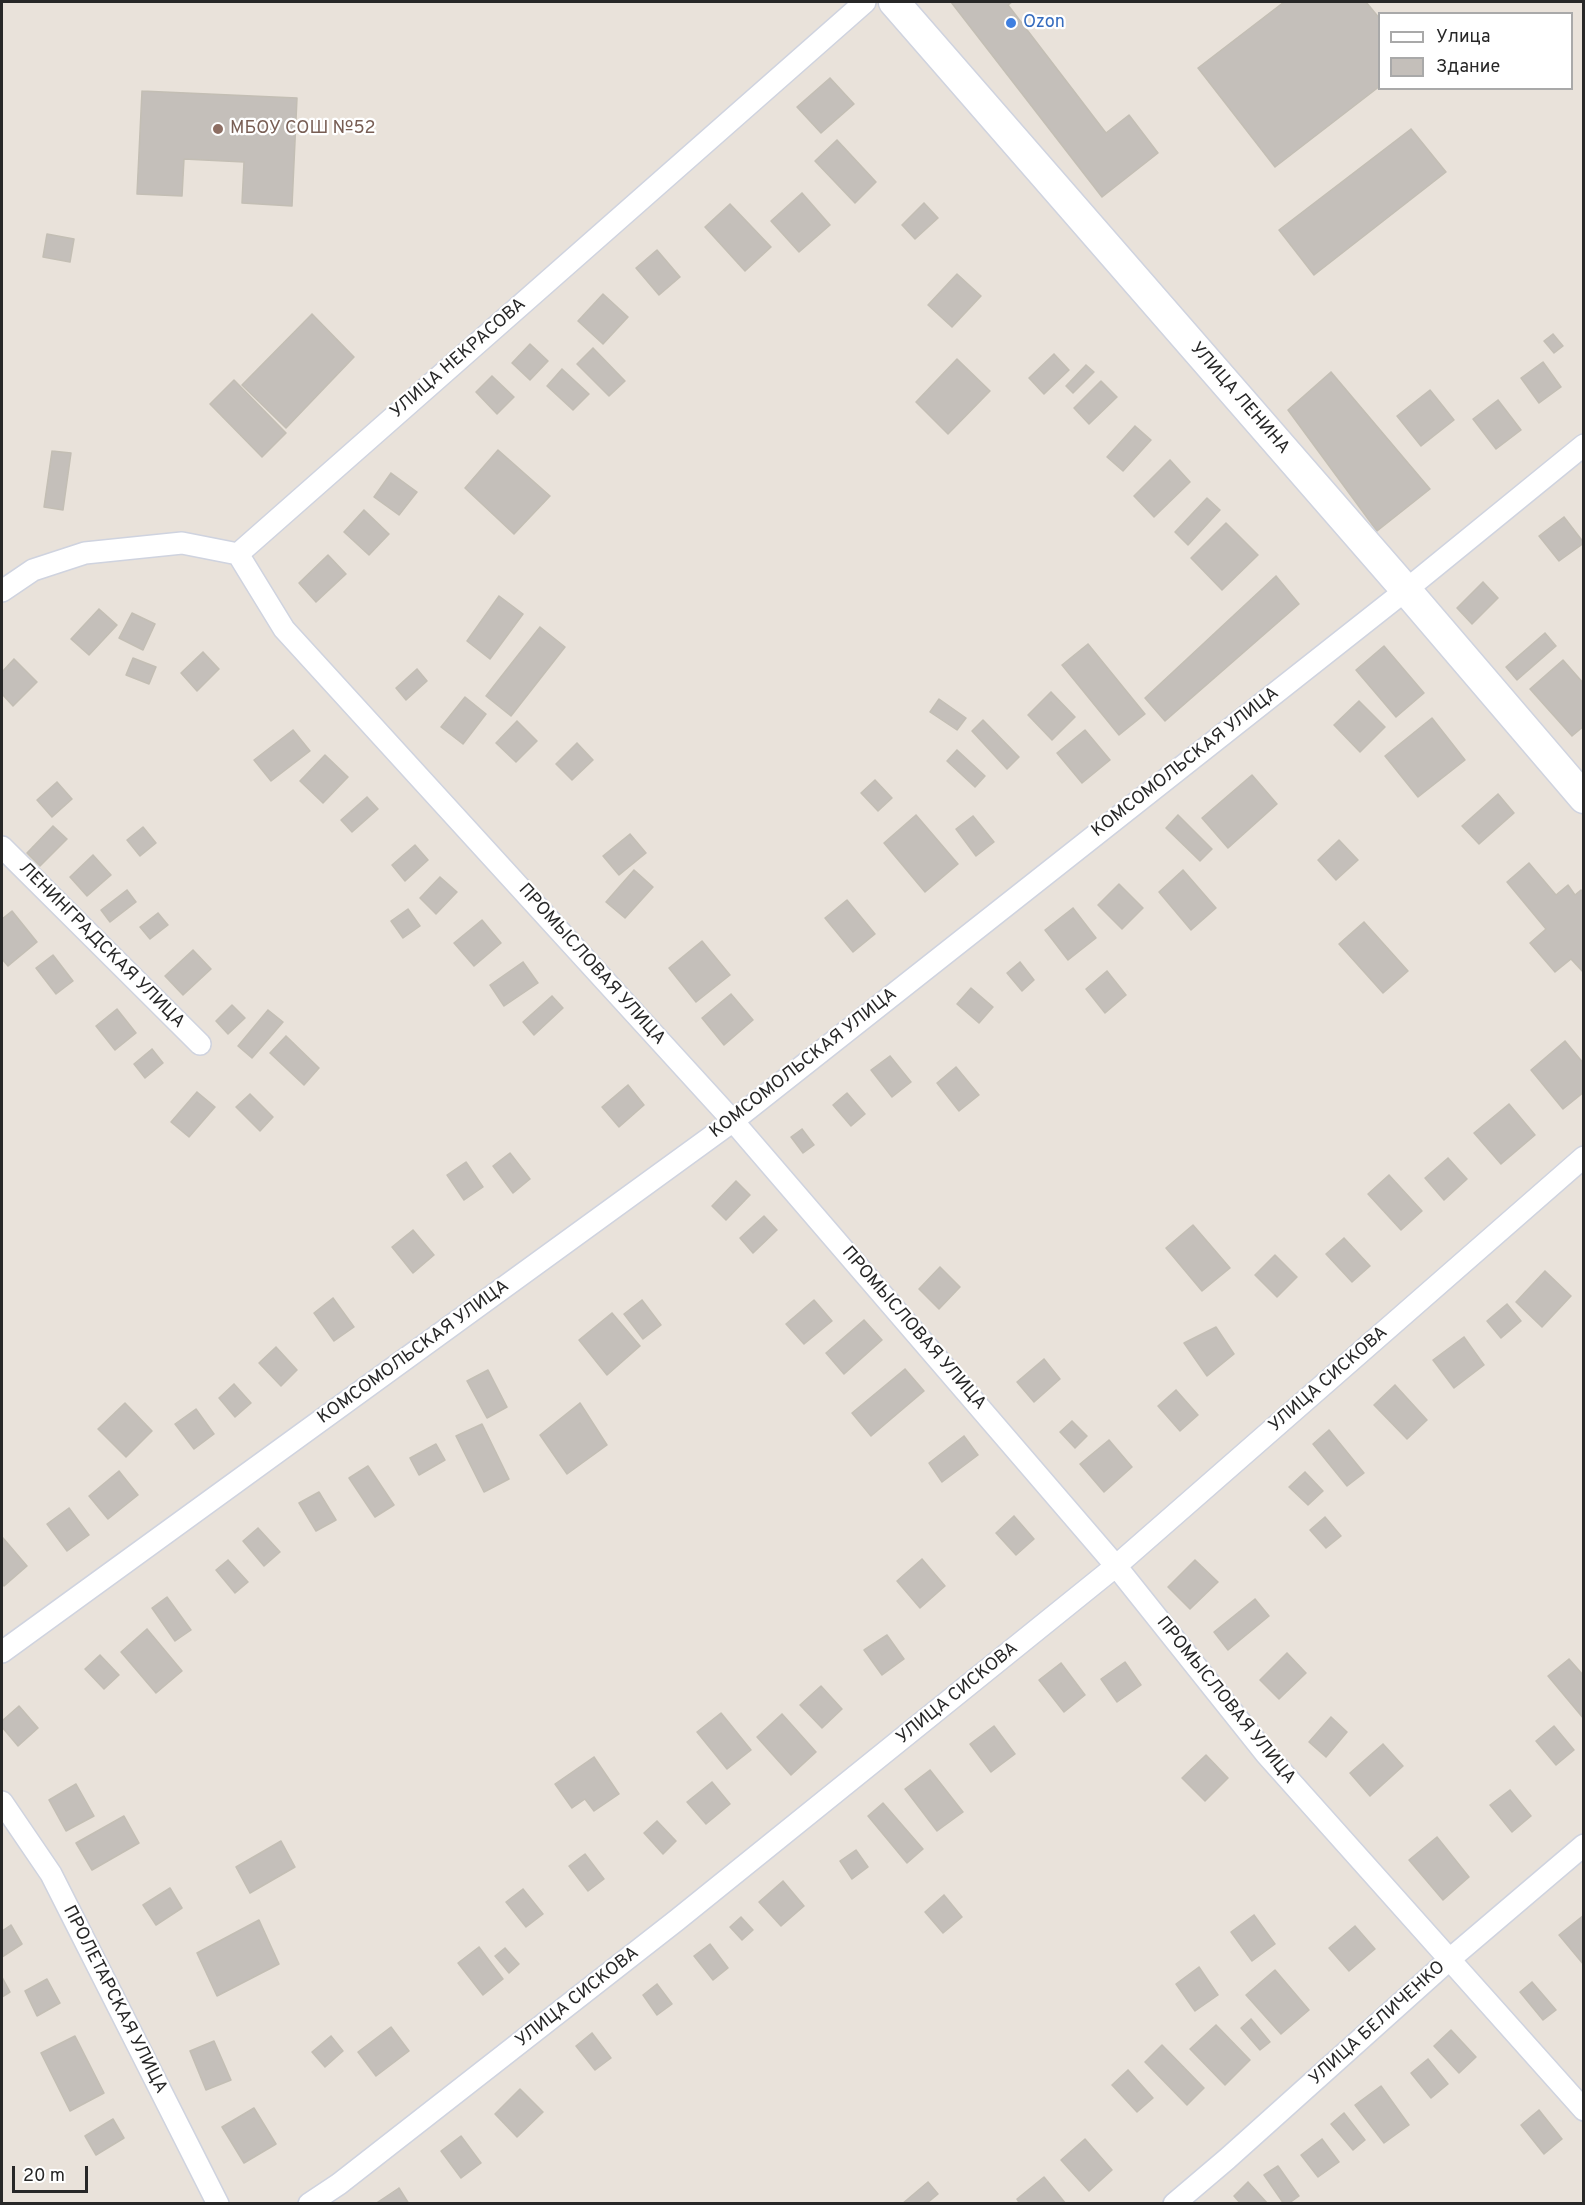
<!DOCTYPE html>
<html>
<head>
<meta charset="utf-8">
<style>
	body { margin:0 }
	#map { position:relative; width:1585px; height:2205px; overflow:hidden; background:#e9e2da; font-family:Overpass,sans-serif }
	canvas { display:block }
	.frame { position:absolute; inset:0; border:3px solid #272727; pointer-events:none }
	.legend { position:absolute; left:1378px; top:12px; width:195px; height:78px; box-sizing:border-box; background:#fff; border:2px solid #a9a9a9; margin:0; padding:8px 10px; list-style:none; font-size:18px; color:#272727 }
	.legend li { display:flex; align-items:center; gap:12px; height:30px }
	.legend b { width:30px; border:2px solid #a9a9a9 }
	.scale { position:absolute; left:12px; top:2166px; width:76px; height:27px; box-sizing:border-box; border:3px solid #272727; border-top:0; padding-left:8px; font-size:18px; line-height:21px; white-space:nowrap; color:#272727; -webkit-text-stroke:4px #fff; paint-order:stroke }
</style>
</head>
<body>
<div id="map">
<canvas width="1585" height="2205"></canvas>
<div class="frame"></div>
<ul class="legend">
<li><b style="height:8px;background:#fff"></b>Улица</li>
<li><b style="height:16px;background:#c4bfba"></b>Здание</li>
</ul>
<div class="scale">20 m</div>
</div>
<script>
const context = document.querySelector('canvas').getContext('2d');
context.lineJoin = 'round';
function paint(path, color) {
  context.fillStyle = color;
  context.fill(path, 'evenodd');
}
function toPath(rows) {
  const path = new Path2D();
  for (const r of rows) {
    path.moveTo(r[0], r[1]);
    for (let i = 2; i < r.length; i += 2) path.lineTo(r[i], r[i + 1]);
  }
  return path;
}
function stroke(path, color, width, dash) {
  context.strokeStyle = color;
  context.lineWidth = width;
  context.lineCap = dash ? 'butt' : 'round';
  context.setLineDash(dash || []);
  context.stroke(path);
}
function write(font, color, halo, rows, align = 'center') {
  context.font = font + ' Overpass,sans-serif';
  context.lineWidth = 4.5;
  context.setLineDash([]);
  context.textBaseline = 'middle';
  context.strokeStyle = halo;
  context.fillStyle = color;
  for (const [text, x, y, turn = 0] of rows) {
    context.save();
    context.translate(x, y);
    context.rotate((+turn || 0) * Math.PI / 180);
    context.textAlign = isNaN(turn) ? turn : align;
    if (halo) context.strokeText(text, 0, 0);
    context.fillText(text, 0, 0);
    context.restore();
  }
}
const building = toPath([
	[951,2,1012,2,1008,5,1106,133,1129,115,1158,153,1102,197,951,2],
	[1284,2,1366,2,1380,19,1380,86,1275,167,1198,68,1284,2],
	[830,78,854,104,821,133,797,107,830,78],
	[142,91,297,98,292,206,242,203,244,162,184,159,182,196,137,194,142,91],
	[1411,129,1446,172,1314,275,1279,230,1411,129],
	[837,140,876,182,855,203,815,161,837,140],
	[802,193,830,225,799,252,771,221,802,193],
	[924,203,938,218,915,239,902,225,924,203],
	[730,204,771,247,745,271,705,227,730,204],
	[47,234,74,239,70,262,43,257,47,234],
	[657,250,680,277,659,295,636,268,657,250],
	[957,274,981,296,952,327,928,305,957,274],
	[603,294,628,317,603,344,578,321,603,294],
	[312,314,354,357,286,428,242,385,312,314],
	[1553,334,1563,346,1554,353,1544,341,1553,334],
	[530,344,548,361,530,380,512,363,530,344],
	[593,348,625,381,609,396,577,364,593,348],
	[1054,354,1069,370,1044,394,1029,378,1054,354],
	[957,359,990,391,948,434,916,402,957,359],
	[1543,362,1561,387,1539,403,1521,378,1543,362],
	[1086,365,1094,372,1073,393,1066,386,1086,365],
	[562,369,589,394,573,410,547,386,562,369],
	[1331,372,1430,489,1377,531,1288,410,1331,372],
	[492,376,514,397,497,414,476,392,492,376],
	[234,380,286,433,262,457,210,404,234,380],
	[1101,381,1117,397,1089,424,1074,408,1101,381],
	[1430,390,1454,420,1421,446,1397,416,1430,390],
	[1498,400,1521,430,1496,449,1473,419,1498,400],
	[1135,426,1151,440,1123,471,1107,457,1135,426],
	[498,450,550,496,514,534,465,488,498,450],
	[52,451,71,453,63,510,44,507,52,451],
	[1170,460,1190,482,1154,517,1134,496,1170,460],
	[391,473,417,492,399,515,374,497,391,473],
	[1207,498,1220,510,1188,545,1175,532,1207,498],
	[364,510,389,534,369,555,344,532,364,510],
	[1564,517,1584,543,1559,561,1539,536,1564,517],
	[1226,523,1258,555,1222,590,1191,558,1226,523],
	[328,555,346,574,316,602,299,583,328,555],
	[1276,576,1299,604,1165,721,1145,698,1276,576],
	[1483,582,1498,598,1472,624,1457,608,1483,582],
	[499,596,523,614,490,659,467,641,499,596],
	[99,609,117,625,89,655,71,639,99,609],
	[132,613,155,624,143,650,119,638,132,613],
	[540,627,565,647,511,716,486,696,540,627],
	[1545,633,1556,646,1517,680,1506,667,1545,633],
	[1088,644,1145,714,1119,735,1062,665,1088,644],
	[1384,646,1424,693,1396,717,1356,670,1384,646],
	[203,652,219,669,197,691,181,673,203,652],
	[133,658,156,667,149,684,126,675,133,658],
	[14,659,37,682,13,706,2,694,2,672,14,659],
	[1563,660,1584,684,1584,726,1572,736,1530,689,1563,660],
	[417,669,427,681,406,700,396,688,417,669],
	[1051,692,1075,717,1052,740,1028,715,1051,692],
	[465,697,486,714,463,744,441,727,465,697],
	[939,699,966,718,957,730,930,712,939,699],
	[1359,701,1385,727,1360,752,1334,725,1359,701],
	[1432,718,1465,760,1418,797,1385,756,1432,718],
	[983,720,1019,757,1007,769,972,731,983,720],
	[517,721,537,741,516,762,496,743,517,721],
	[293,730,310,751,271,781,254,760,293,730],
	[1085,730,1110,760,1082,783,1057,753,1085,730],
	[577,743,593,760,572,780,556,764,577,743],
	[957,750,985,776,975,787,947,761,957,750],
	[325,755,348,777,323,803,300,781,325,755],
	[1252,775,1277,804,1228,848,1202,818,1252,775],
	[875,780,892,798,878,811,861,793,875,780],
	[57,782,72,799,52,817,37,800,57,782],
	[1498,794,1514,813,1479,844,1462,826,1498,794],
	[367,797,378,809,352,832,341,820,367,797],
	[916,815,958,864,925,892,884,843,916,815],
	[1178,815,1212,849,1200,861,1166,828,1178,815],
	[973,816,994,842,976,856,956,829,973,816],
	[53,826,67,839,40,866,27,853,53,826],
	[143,827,156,843,140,856,127,840,143,827],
	[630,834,646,853,619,875,603,856,630,834],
	[1339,840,1358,860,1336,880,1318,860,1339,840],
	[415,845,428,860,405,881,392,865,415,845],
	[93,855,111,875,87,896,70,877,93,855],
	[1529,863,1556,895,1568,885,1575,895,1581,890,1584,893,1584,973,1571,959,1555,972,1530,943,1546,929,1507,882,1529,863],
	[634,870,653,887,625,918,606,902,634,870],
	[1183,870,1216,908,1191,930,1159,892,1183,870],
	[440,877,457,892,436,914,420,898,440,877],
	[1119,884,1143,908,1122,929,1098,905,1119,884],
	[127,890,136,902,110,922,101,910,127,890],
	[847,900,875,934,853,952,825,918,847,900],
	[1073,908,1096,938,1068,960,1045,930,1073,908],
	[408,909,420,926,403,938,391,921,408,909],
	[12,911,37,942,8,966,2,959,2,919,12,911],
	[158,913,168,925,150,939,140,927,158,913],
	[482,920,501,943,474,966,454,943,482,920],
	[1364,922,1408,971,1383,993,1339,944,1364,922],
	[702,941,730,975,696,1002,669,968,702,941],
	[193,950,211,969,183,995,165,976,193,950],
	[53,955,73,981,56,994,36,968,53,955],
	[523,962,538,983,504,1006,490,985,523,962],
	[1020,962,1034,980,1022,991,1007,973,1020,962],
	[1107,971,1126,995,1105,1013,1086,989,1107,971],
	[971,988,993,1007,979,1023,957,1004,971,988],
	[731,994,753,1020,724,1045,702,1018,731,994],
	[552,996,563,1008,534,1035,523,1022,552,996],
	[232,1005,245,1018,228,1034,216,1021,232,1005],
	[117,1009,136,1033,115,1050,96,1026,117,1009],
	[268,1010,283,1022,252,1058,238,1046,268,1010],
	[286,1036,319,1068,304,1085,270,1053,286,1036],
	[1565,1041,1584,1064,1584,1092,1563,1109,1531,1070,1565,1041],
	[152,1049,163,1063,145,1078,134,1064,152,1049],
	[890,1056,911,1082,892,1097,871,1070,890,1056],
	[956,1067,979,1095,959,1111,937,1083,956,1067],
	[628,1085,644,1105,619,1127,602,1107,628,1085],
	[197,1092,215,1107,189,1137,171,1122,197,1092],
	[847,1093,865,1114,851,1126,833,1105,847,1093],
	[250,1094,273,1117,260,1131,236,1107,250,1094],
	[1509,1104,1535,1135,1501,1164,1474,1133,1509,1104],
	[802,1129,814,1145,803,1153,791,1137,802,1129],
	[510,1153,530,1179,513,1193,493,1166,510,1153],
	[1448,1158,1467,1179,1444,1200,1425,1178,1448,1158],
	[466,1162,483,1187,464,1200,447,1175,466,1162],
	[1389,1175,1422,1211,1401,1230,1368,1194,1389,1175],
	[736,1181,750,1195,726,1220,712,1206,736,1181],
	[764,1216,777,1230,753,1253,740,1238,764,1216],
	[1193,1225,1230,1268,1202,1291,1166,1248,1193,1225],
	[413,1230,434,1255,413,1273,392,1247,413,1230],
	[1344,1238,1370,1266,1352,1282,1326,1254,1344,1238],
	[1275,1255,1297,1277,1277,1297,1255,1275,1275,1255],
	[940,1267,960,1287,939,1309,919,1289,940,1267],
	[1545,1271,1571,1296,1542,1327,1516,1302,1545,1271],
	[333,1298,354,1327,334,1341,314,1313,333,1298],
	[642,1300,661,1325,643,1339,624,1314,642,1300],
	[814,1300,832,1321,804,1344,786,1324,814,1300],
	[1507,1304,1521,1321,1501,1338,1487,1321,1507,1304],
	[612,1313,640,1346,607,1375,579,1340,612,1313],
	[864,1320,882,1340,844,1374,826,1353,864,1320],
	[1216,1327,1234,1354,1207,1376,1184,1343,1216,1327],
	[1464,1337,1484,1365,1454,1388,1433,1360,1464,1337],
	[276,1347,297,1370,281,1386,259,1363,276,1347],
	[1044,1359,1060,1379,1034,1402,1017,1382,1044,1359],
	[905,1369,924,1391,871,1436,852,1413,905,1369],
	[488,1370,507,1407,487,1418,467,1381,488,1370],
	[234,1384,251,1403,235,1417,219,1398,234,1384],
	[1395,1385,1427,1420,1407,1439,1374,1405,1395,1385],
	[1176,1390,1198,1415,1180,1431,1158,1406,1176,1390],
	[125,1403,152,1431,126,1457,98,1429,125,1403],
	[580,1403,607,1445,567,1474,540,1435,580,1403],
	[196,1409,214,1434,194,1449,175,1424,196,1409],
	[1072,1421,1087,1436,1075,1448,1060,1432,1072,1421],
	[482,1424,509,1479,484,1492,456,1436,482,1424],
	[1329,1430,1364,1473,1347,1486,1313,1444,1329,1430],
	[964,1436,978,1455,942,1482,929,1463,964,1436],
	[1109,1440,1132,1467,1104,1492,1080,1464,1109,1440],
	[436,1444,445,1460,419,1475,410,1458,436,1444],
	[368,1466,394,1505,375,1517,349,1478,368,1466],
	[119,1471,138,1495,108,1519,89,1496,119,1471],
	[1305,1472,1323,1491,1308,1505,1289,1487,1305,1472],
	[319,1492,336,1520,316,1531,299,1503,319,1492],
	[69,1508,89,1535,67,1551,47,1524,69,1508],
	[1014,1516,1034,1539,1016,1555,996,1533,1014,1516],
	[1325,1517,1341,1536,1326,1548,1310,1530,1325,1517],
	[258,1528,280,1552,264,1566,243,1541,258,1528],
	[3,1538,27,1566,4,1586,2,1583,2,1540,3,1538],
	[922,1559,945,1586,920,1608,897,1581,922,1559],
	[228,1560,248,1582,235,1593,216,1570,228,1560],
	[1195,1560,1218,1582,1190,1609,1168,1587,1195,1560],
	[167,1597,191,1630,175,1641,152,1608,167,1597],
	[1255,1599,1269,1616,1228,1650,1214,1632,1255,1599],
	[147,1629,182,1671,156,1693,121,1652,147,1629],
	[887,1635,904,1659,882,1675,864,1650,887,1635],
	[1287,1653,1306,1673,1279,1699,1260,1680,1287,1653],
	[100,1655,119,1675,104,1689,85,1669,100,1655],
	[1569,1659,1584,1676,1584,1719,1548,1676,1569,1659],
	[1125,1662,1141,1685,1117,1702,1101,1679,1125,1662],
	[1061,1663,1085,1695,1064,1712,1039,1680,1061,1663],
	[821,1686,842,1709,822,1728,800,1705,821,1686],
	[19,1706,38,1728,18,1746,2,1727,2,1721,19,1706],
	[721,1713,751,1750,727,1769,697,1732,721,1713],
	[782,1714,816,1752,791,1775,757,1737,782,1714],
	[1331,1717,1347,1732,1326,1757,1309,1742,1331,1717],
	[994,1726,1015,1754,991,1772,970,1744,994,1726],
	[1554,1726,1574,1750,1556,1765,1536,1741,1554,1726],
	[1383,1744,1403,1766,1370,1796,1350,1773,1383,1744],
	[1206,1755,1228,1778,1205,1801,1182,1778,1206,1755],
	[594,1757,619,1794,594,1811,585,1799,572,1808,555,1784,594,1757],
	[930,1770,963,1812,937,1831,905,1789,930,1770],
	[712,1782,730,1804,706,1824,687,1802,712,1782],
	[76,1784,94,1816,66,1831,49,1800,76,1784],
	[1510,1790,1531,1816,1512,1832,1490,1805,1510,1790],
	[883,1803,923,1849,907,1863,868,1816,883,1803],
	[124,1816,139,1843,92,1870,76,1843,124,1816],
	[657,1821,676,1841,663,1854,644,1833,657,1821],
	[1437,1837,1469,1877,1443,1900,1409,1860,1437,1837],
	[281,1841,295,1867,250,1893,236,1867,281,1841],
	[856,1850,868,1867,852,1879,840,1861,856,1850],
	[585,1854,604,1879,588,1891,569,1866,585,1854],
	[783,1881,804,1906,781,1926,759,1902,783,1881],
	[170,1888,182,1908,156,1925,143,1905,170,1888],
	[523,1889,543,1914,526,1927,506,1902,523,1889],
	[944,1895,962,1917,943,1933,925,1912,944,1895],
	[1254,1915,1275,1944,1252,1961,1231,1932,1254,1915],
	[1584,1915,1584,1965,1559,1935,1584,1915],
	[741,1917,753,1930,742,1940,730,1927,741,1917],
	[259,1920,279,1964,217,1996,197,1953,259,1920],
	[11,1925,22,1944,2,1957,2,1931,11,1925],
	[1355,1926,1375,1949,1349,1971,1329,1948,1355,1926],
	[710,1944,728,1968,713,1980,694,1956,710,1944],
	[479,1947,503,1979,483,1995,458,1963,479,1947],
	[505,1948,519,1964,509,1973,495,1956,505,1948],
	[1199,1967,1218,1995,1195,2011,1176,1984,1199,1967],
	[1275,1970,1309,2010,1281,2034,1246,1995,1275,1970],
	[2,1977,10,1992,2,1997,2,1977],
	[47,1979,60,2003,37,2016,25,1991,47,1979],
	[1532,1982,1556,2010,1543,2020,1520,1992,1532,1982],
	[657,1984,672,2004,657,2015,643,1995,657,1984],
	[1251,2019,1270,2042,1260,2050,1241,2028,1251,2019],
	[1216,2025,1250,2060,1225,2085,1190,2049,1216,2025],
	[391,2027,409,2051,376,2076,358,2052,391,2027],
	[1451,2030,1476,2057,1459,2073,1434,2046,1451,2030],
	[592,2033,611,2058,595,2070,576,2046,592,2033],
	[75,2036,104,2093,70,2111,41,2053,75,2036],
	[331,2036,343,2051,325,2067,312,2052,331,2036],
	[214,2041,231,2080,206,2090,190,2051,214,2041],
	[1162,2045,1204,2088,1187,2105,1145,2062,1162,2045],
	[1428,2059,1448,2084,1431,2098,1411,2073,1428,2059],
	[1128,2070,1153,2098,1137,2112,1112,2085,1128,2070],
	[1381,2086,1409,2125,1384,2143,1355,2105,1381,2086],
	[520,2089,543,2112,517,2137,495,2114,520,2089],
	[254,2108,276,2144,244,2163,222,2127,254,2108],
	[1539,2110,1562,2139,1544,2154,1521,2125,1539,2110],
	[1344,2113,1365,2140,1353,2150,1331,2124,1344,2113],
	[113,2119,124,2138,96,2155,85,2136,113,2119],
	[461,2136,481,2163,461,2178,441,2151,461,2136],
	[1085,2139,1112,2170,1089,2191,1061,2160,1085,2139],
	[1322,2139,1339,2162,1318,2177,1301,2155,1322,2139],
	[1278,2166,1299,2196,1288,2204,1284,2204,1264,2175,1278,2166],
	[1044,2177,1066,2204,1020,2204,1017,2199,1044,2177],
	[928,2182,938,2194,926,2204,902,2204,928,2182],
	[1248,2182,1268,2204,1241,2204,1234,2196,1248,2182],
	[399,2188,409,2204,375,2204,399,2188]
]);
paint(building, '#c4bfba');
stroke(building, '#c3beb4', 1.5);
const street = toPath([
	[238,554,284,629,733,1121,1116,1566,1266,1754,1584,2110],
	[2,591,33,570,85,553,182,543,238,554,865,2],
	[2,847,200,1044],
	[2,1652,733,1121,1406,590,1584,445],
	[2,1802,51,1874,218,2204],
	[309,2204,339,2184,677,1920,1116,1566,1584,1157],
	[1174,2204,1227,2159,1450,1959,1584,1845]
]);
const secondary = toPath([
	[894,2,1406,590,1584,798]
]);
stroke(street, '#cfd3df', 24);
stroke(secondary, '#cfd3df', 33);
stroke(street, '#fff', 21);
stroke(secondary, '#fff', 30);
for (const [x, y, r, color] of [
	[1011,23,6,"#3f7fe0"],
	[218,129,6,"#8d6e63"]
]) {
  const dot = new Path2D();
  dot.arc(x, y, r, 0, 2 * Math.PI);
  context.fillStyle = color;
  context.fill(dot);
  stroke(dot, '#fff', 2);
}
write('18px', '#366cbe', '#fff', [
	["Ozon",1023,23]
], 'left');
write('18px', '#785e54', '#fff', [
	["МБОУ СОШ №52",230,129]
], 'left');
write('18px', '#272727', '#fff', [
	["УЛИЦА НЕКРАСОВА",459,359,-41],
	["УЛИЦА ЛЕНИНА",1239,399,49],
	["КОМСОМОЛЬСКАЯ УЛИЦА",1186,763,-38],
	["ЛЕНИНГРАДСКАЯ УЛИЦА",101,946,45],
	["ПРОМЫСЛОВАЯ УЛИЦА",591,965,48],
	["КОМСОМОЛЬСКАЯ УЛИЦА",804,1064,-38],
	["ПРОМЫСЛОВАЯ УЛИЦА",913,1329,49],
	["КОМСОМОЛЬСКАЯ УЛИЦА",414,1353,-36],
	["УЛИЦА СИСКОВА",1329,1380,-41],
	["УЛИЦА СИСКОВА",958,1694,-39],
	["ПРОМЫСЛОВАЯ УЛИЦА",1225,1701,51],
	["УЛИЦА СИСКОВА",578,1998,-38],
	["ПРОЛЕТАРСКАЯ УЛИЦА",114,2000,63],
	["УЛИЦА БЕЛИЧЕНКО",1378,2024,-42]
]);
</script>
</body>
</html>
